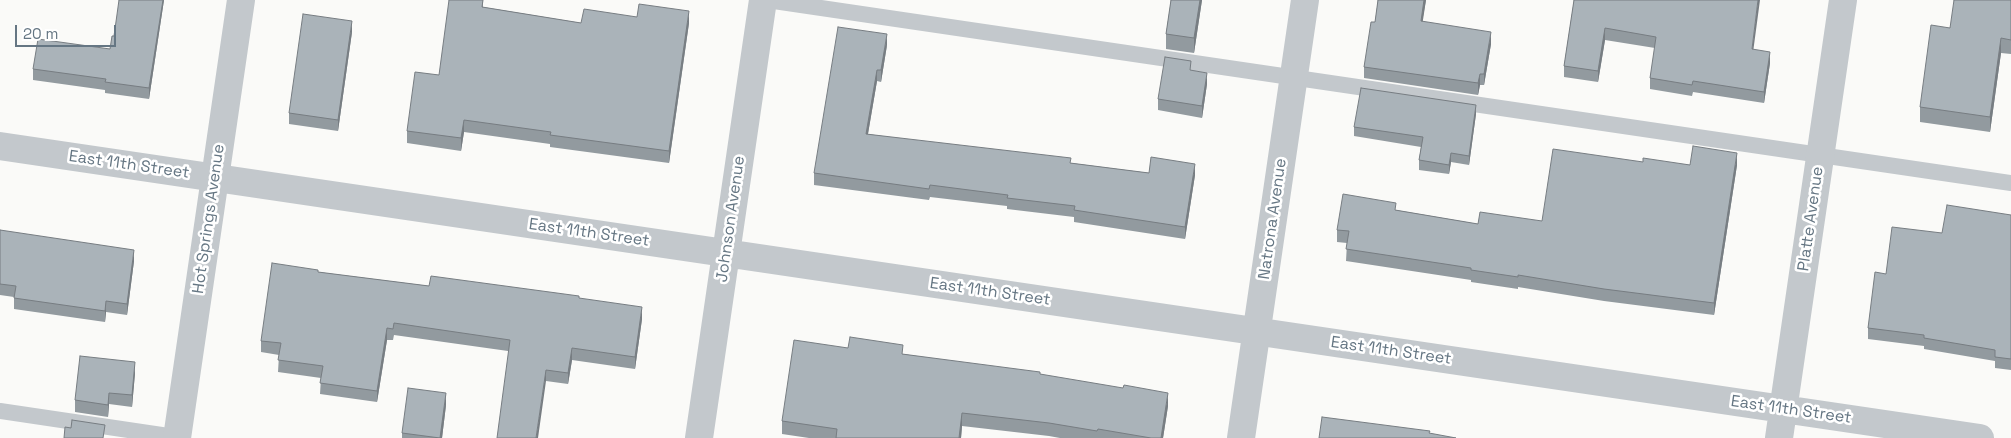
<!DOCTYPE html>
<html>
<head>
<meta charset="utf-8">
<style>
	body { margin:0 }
	#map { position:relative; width:2011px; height:438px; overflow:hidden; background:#fafaf8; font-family:"Space Grotesk",sans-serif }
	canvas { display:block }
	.scale { position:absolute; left:15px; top:25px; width:101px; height:22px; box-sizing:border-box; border:2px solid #657683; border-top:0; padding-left:6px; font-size:15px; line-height:18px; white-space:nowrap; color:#657683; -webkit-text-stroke:4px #fff; paint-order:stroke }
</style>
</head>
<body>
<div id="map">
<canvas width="2011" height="438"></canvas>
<div class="scale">20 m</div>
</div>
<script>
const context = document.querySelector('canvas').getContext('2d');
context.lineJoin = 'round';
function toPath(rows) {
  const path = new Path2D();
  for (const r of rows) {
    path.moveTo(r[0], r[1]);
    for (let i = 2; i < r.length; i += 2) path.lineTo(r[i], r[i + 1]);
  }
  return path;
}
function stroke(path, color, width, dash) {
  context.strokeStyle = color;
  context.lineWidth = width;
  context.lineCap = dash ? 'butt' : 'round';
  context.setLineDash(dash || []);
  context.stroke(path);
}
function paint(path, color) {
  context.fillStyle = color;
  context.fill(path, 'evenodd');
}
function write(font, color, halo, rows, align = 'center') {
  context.font = font + ' "Space Grotesk",sans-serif';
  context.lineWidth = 5;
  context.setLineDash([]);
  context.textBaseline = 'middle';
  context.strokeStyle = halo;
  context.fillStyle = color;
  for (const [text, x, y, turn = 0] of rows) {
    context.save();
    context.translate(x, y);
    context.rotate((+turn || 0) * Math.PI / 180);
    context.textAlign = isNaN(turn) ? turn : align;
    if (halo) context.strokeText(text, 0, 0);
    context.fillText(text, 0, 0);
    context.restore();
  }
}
stroke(toPath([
	[767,0,2011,183],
	[0,411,182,438]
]), '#c3c8cc', 16);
stroke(toPath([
	[0,146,1980,438],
	[699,438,763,0],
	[1241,438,1305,0],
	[1779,438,1843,0]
]), '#c3c8cc', 28);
stroke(toPath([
	[177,438,241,0]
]), '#c3c8cc', 28);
paint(toPath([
	[164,0,149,99,105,93,105,90,33,80,33,69,110,49,114,36],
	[483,0,483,7,581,23,637,17,689,23,669,163,550,147,550,144,464,132,461,151,407,143,407,131],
	[1171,0,1202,0,1194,53,1166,49,1166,34],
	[1378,0,1426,0,1422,22,1491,44,1484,85,1480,85,1478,95,1364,78,1364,67,1375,22],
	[1574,0,1753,50,1770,63,1764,103,1693,92,1692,96,1650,89,1650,78,1655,48,1605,40,1598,82,1564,77,1564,66],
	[2011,0,2011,54,2001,53,1990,132,1920,122,1920,107,1950,28],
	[352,32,338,131,289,124,289,113],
	[887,45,881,82,877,81,868,134,1071,163,1149,173,1195,175,1185,239,1074,222,1074,217,1007,209,1007,206,930,197,929,200,814,185,814,173],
	[1191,70,1207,84,1202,118,1158,110,1158,99],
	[1476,114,1469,165,1451,162,1449,174,1419,170,1419,160,1421,147,1354,136,1354,127],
	[1643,162,1690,165,1737,165,1714,315,1604,301,1518,287,1518,289,1471,282,1471,280,1346,261,1347,243,1337,242,1337,230,1396,210,1478,224,1542,221],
	[2011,215,2011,370,1995,368,1995,361,1924,349,1924,346,1868,339,1868,328,1886,274],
	[0,230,134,261,127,315,106,312,105,322,14,309,14,297,0,295],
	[318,272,429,286,579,298,642,319,635,369,572,360,568,384,546,381,508,351,394,335,393,340,387,340,377,402,320,394,321,378,278,372,279,355,261,352,261,341],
	[848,348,903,354,1040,374,1168,406,1163,438,1060,438,1049,436,962,426,961,438,809,438,782,434,782,421],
	[135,373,132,407,109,404,108,417,75,412,75,400],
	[446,405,442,438,402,438,402,433]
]), '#929a9f');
paint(toPath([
	[163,0,164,0,149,99,149,88],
	[1200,0,1202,0,1194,53,1194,38],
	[1424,0,1426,0,1421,33,1421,21],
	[1758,0,1760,0,1752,60,1752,49],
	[689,11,689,23,669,163,669,151],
	[352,21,352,32,338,131,338,120],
	[1605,28,1605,40,1598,82,1598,71],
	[1491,32,1491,44,1484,85,1484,74],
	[887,34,887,45,881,82,881,70],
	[2001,38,2001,53,1990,132,1990,117],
	[1770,52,1770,63,1764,103,1764,92],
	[877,70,877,81,866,145,866,134],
	[1207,73,1207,84,1202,118,1202,106],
	[1480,74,1480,85,1478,95,1478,83],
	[1476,105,1476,114,1469,165,1469,156],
	[464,120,464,132,461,151,461,138],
	[1451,153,1451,162,1449,174,1449,165],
	[1737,153,1737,165,1714,315,1714,303],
	[1195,164,1195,175,1185,239,1185,227],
	[134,250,134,261,127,315,127,304],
	[106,301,106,312,105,322,105,311],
	[642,307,642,319,635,369,635,357],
	[387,328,387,340,377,402,377,391],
	[572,348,572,360,568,384,568,373],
	[135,362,135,373,132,407,132,395],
	[546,370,546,381,538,438,536,438],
	[109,393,109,404,108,417,108,405],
	[446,393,446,405,442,438,440,438],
	[1168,393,1168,406,1163,438,1161,438],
	[962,413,962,426,961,438,959,438]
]), '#777d82');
const building = toPath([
	[119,0,163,0,149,88,105,82,106,79,33,69,38,39,110,49,112,36,114,36,119,0],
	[449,0,483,0,482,7,581,23,584,9,637,17,639,4,689,11,669,151,550,135,551,132,464,120,461,138,407,131,415,72,439,75,449,0],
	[1171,0,1200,0,1194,38,1166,34,1171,0],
	[1378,0,1424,0,1421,21,1491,32,1484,74,1480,74,1478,83,1364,67,1371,22,1375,22,1378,0],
	[1574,0,1758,0,1752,49,1770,52,1764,92,1693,81,1692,85,1650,78,1656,37,1605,28,1598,71,1564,66,1574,0],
	[1954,0,2011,0,2011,40,2001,38,1990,117,1920,107,1931,25,1950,28,1954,0],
	[303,14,352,21,338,120,289,113,303,14],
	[838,27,887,34,881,70,877,70,866,134,1071,158,1070,163,1149,173,1151,157,1195,164,1185,227,1074,210,1075,206,1007,198,1008,195,930,185,929,189,814,173,838,27],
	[1165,57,1191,61,1190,70,1207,73,1202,106,1158,99,1165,57],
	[1361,88,1476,105,1469,156,1451,153,1449,165,1419,160,1423,137,1354,127,1361,88],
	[1693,146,1737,153,1714,303,1604,289,1518,275,1518,277,1471,270,1471,268,1346,249,1349,231,1337,230,1343,194,1396,203,1395,210,1478,224,1480,212,1542,221,1553,149,1643,162,1643,158,1690,165,1693,146],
	[1947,205,2011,215,2011,359,1995,357,1995,350,1924,338,1924,335,1868,328,1875,272,1886,274,1892,227,1942,233,1947,205],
	[0,230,134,250,127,304,106,301,105,311,14,298,16,286,0,284,0,230],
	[272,263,318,270,318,272,429,286,431,276,579,296,579,298,642,307,635,357,572,348,568,373,546,370,536,438,497,438,510,340,394,323,393,329,387,328,377,391,320,383,323,366,278,360,281,343,261,341,272,263],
	[850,337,903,345,902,354,1040,372,1040,374,1123,388,1124,385,1168,393,1161,438,1151,438,1098,429,1097,431,1049,423,962,413,959,438,836,438,837,429,782,421,794,340,848,348,850,337],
	[80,356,135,362,132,395,109,393,108,405,75,400,80,356],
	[408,388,446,393,440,438,402,433,408,388],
	[1322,417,1430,431,1429,433,1456,438,1319,438,1322,417],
	[72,420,105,425,103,438,64,438,65,427,71,428,72,420]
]);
paint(building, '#aab3b9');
stroke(building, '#777d82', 1);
write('16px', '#657683', '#fff', [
	["East 11th Street",129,165,8],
	["Hot Springs Avenue",209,219,-82],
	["Johnson Avenue",731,219,-82],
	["Natrona Avenue",1273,219,-82],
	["Platte Avenue",1811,219,-82],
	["East 11th Street",589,233,8],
	["East 11th Street",990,292,8],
	["East 11th Street",1391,351,8],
	["East 11th Street",1791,410,8]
]);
</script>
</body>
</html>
